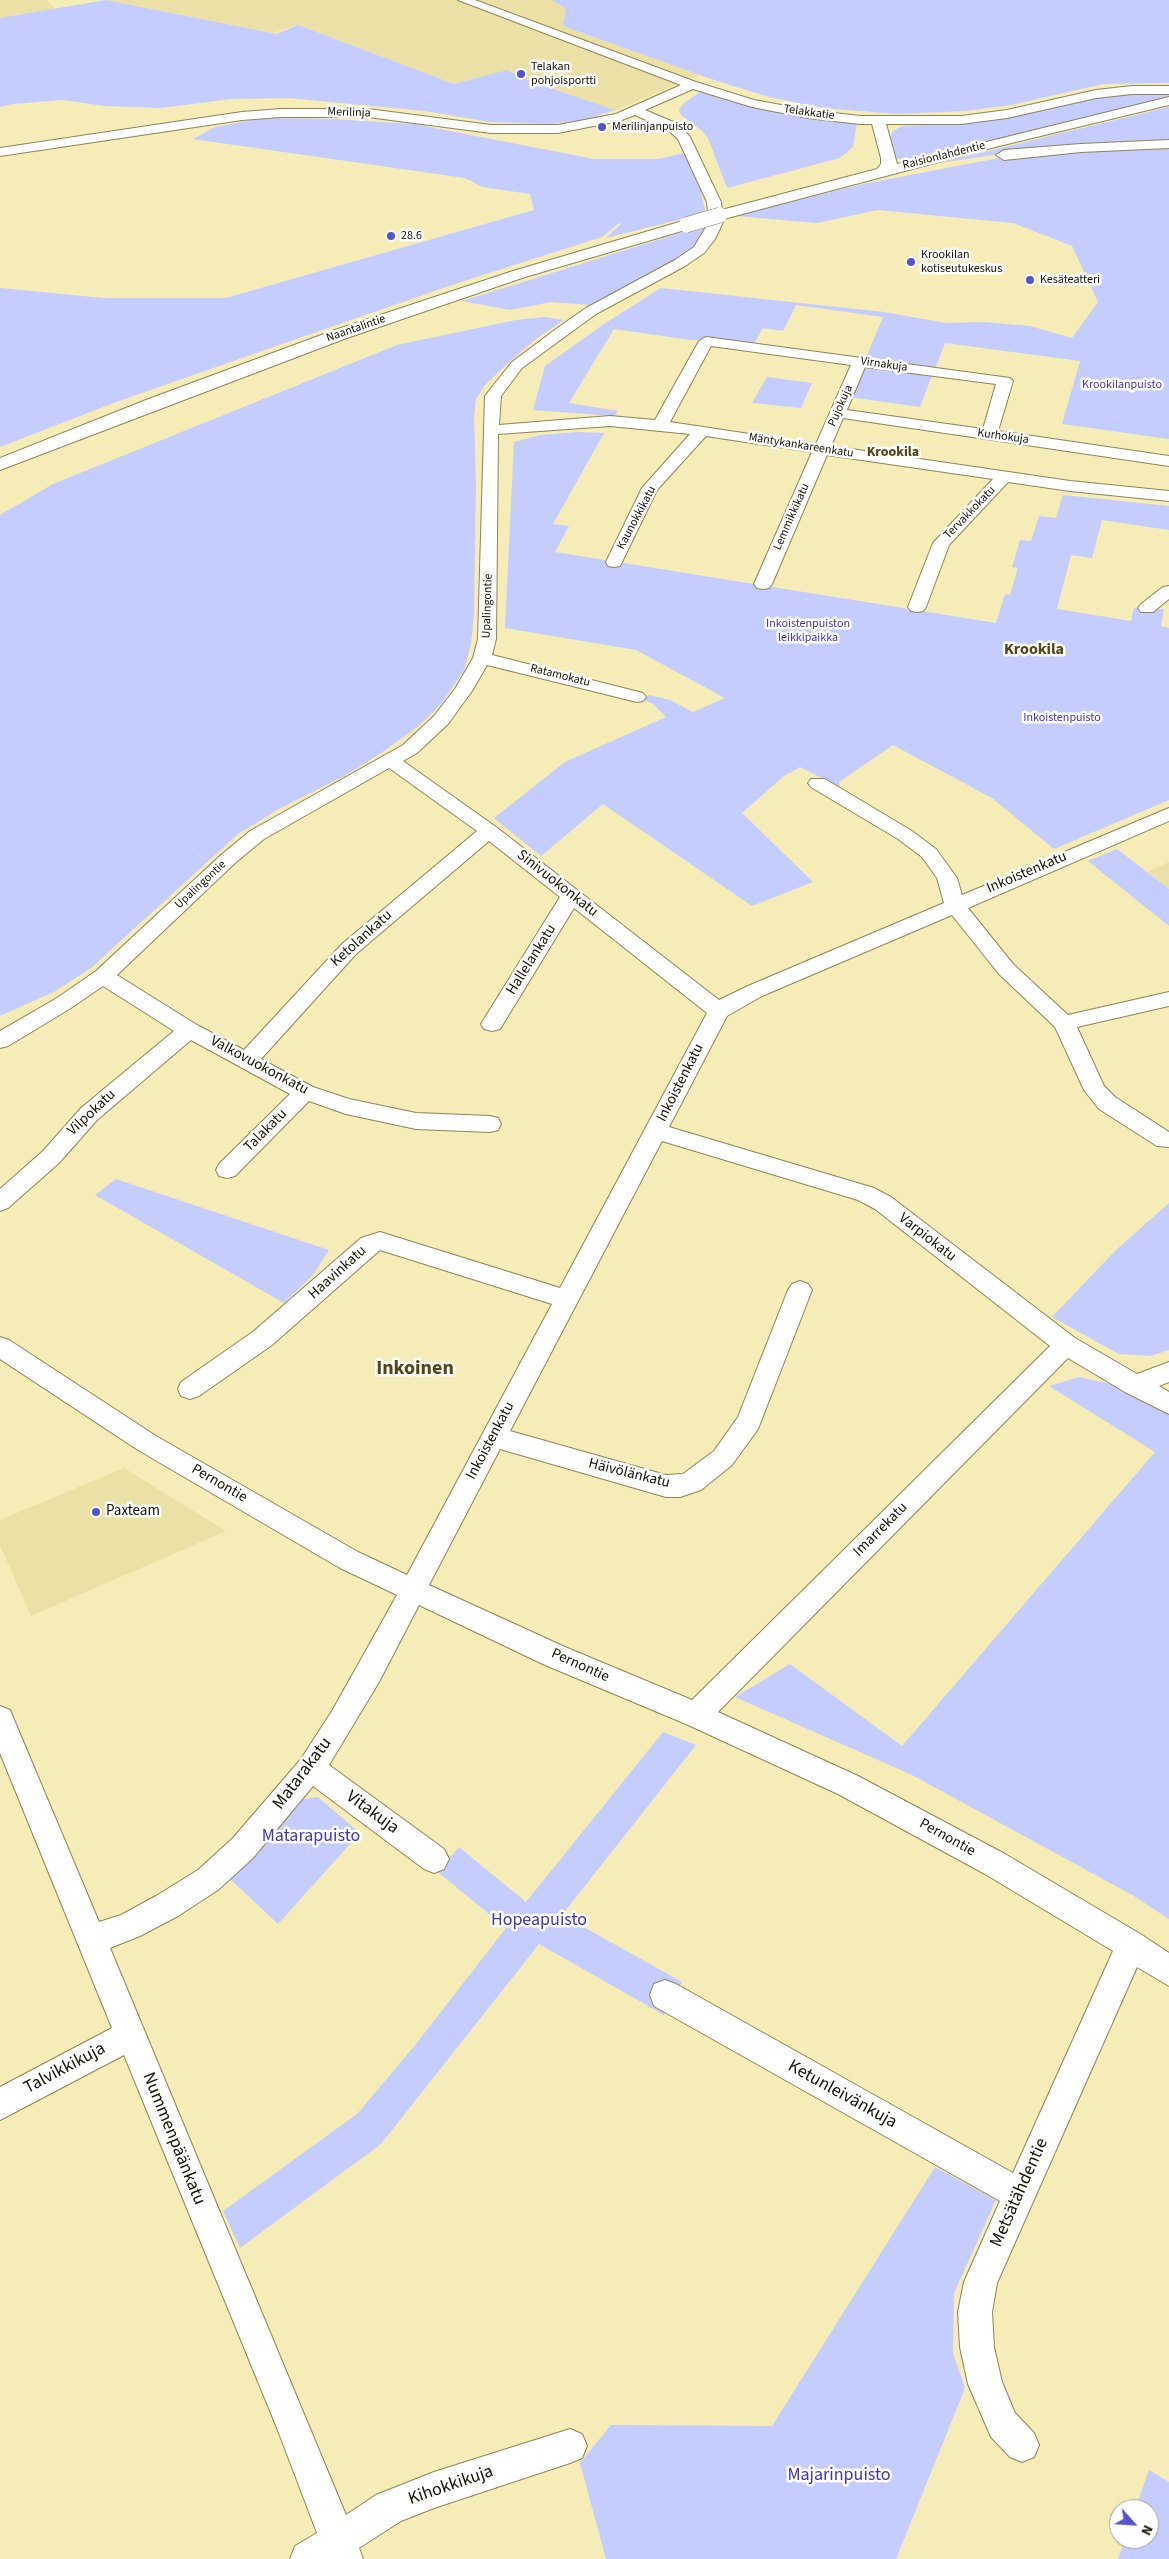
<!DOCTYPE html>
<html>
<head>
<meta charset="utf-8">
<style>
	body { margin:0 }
	#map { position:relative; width:1169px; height:2559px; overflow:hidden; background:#f5ecb8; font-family:"Source Sans 3",sans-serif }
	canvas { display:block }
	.north { position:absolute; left:1109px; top:2499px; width:50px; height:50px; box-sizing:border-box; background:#fff; border:1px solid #a2a099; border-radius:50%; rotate:116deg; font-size:14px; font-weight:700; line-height:20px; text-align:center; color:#161201 }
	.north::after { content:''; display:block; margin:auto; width:18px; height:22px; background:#5554cb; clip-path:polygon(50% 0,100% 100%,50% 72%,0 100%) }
</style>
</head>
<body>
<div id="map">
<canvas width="1169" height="2559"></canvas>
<div class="north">N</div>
</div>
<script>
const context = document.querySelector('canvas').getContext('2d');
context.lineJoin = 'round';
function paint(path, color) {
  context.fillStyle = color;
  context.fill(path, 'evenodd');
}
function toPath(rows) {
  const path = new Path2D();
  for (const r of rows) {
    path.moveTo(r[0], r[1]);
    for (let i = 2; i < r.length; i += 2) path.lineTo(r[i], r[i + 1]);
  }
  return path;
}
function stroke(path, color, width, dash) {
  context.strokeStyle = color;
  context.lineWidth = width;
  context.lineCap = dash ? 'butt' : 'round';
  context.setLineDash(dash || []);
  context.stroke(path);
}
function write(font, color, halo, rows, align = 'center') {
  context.font = font + ' "Source Sans 3",sans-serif';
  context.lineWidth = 5;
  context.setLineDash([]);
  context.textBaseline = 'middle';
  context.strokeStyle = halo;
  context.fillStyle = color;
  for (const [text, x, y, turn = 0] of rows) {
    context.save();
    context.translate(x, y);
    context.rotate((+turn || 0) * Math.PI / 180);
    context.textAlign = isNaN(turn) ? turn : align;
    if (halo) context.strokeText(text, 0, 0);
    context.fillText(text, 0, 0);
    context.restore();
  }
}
paint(toPath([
	[0,0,47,0,55,9,0,18],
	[106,0,552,0,566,9,563,26,700,75,615,110,533,82,507,70,454,84,298,25,273,33],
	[1169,862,1169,889,1147,872],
	[124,1468,226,1531,31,1616,0,1545,0,1520]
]), '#ebe0a5');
paint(toPath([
	[106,0,277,34,298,25,454,84,507,70,533,82,615,110,585,120,550,124,490,122,425,111,289,98,231,99,161,108,105,106,63,100,12,104,0,107,0,18],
	[552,0,1169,0,1169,83,1103,84,1011,105,966,111,897,114,823,108,769,97,717,81,563,26,566,9],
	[700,92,776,112,857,123,853,147,840,158,727,188,708,138,701,130,681,115,679,110,684,103],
	[1119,93,1169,93,1169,97,907,161,895,158,889,139,893,131,902,126,948,124],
	[1169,107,1169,141,1001,154,939,163],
	[264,118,331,119,414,124,594,159,659,159,684,153,702,189,701,194,706,213,606,238,622,223,618,224,602,237,455,284,351,320,116,402,0,447,0,288,103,298,226,298,534,210,530,194,483,187,465,178,193,139,215,127],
	[1169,146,1169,439,1062,424,1080,361,945,343,935,369,865,360,883,317,796,305,783,331,763,328,754,344,717,340,691,340,614,329,569,403,618,411,614,416,533,410,545,366,604,324,661,288,884,312,946,323,983,322,1030,326,1072,338,1098,302,1072,246,1013,223,878,210,817,223,736,216,863,184,999,158,1078,150],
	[706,225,701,237,684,256,590,305,551,302,510,310,462,301],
	[545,317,564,320,536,339,508,363,485,385,476,399,474,417,476,484,474,615,471,644,464,670,442,703,420,725,381,753,346,775,279,809,238,834,91,968,54,992,0,1016,0,515,53,484,397,345,516,320],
	[863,364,933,373,920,407,849,397],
	[767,377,812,383,801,408,752,403],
	[578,432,604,433,553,524,569,526,555,552,996,623,1005,594,1010,595,1018,568,1012,567,1020,540,1031,541,1039,516,1056,518,1063,495,1169,506,1169,530,1102,520,1092,558,1071,555,1057,609,1131,621,1134,608,1164,609,1161,626,1169,628,1169,800,1054,849,992,798,893,745,839,782,840,787,800,767,784,776,742,813,813,882,752,906,603,804,541,856,494,818,565,762,666,717,652,703,642,700,649,695,670,700,693,712,725,698,636,650,505,628,514,442,541,435],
	[1117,849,1169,889,1169,926,1088,861],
	[116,1179,329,1250,314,1274,284,1303,95,1195],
	[1169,1203,1169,1350,1151,1356,1119,1354,1052,1317,1115,1251],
	[1079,1377,1111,1384,1169,1415,1169,1919,1134,1896,912,1775,735,1697,790,1664,902,1746,1155,1452,1049,1386],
	[663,1732,696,1745,562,1915,682,1982,664,2015,539,1944,381,2144,240,2248,223,2211,357,2114,416,2044,506,1928,438,1872,459,1847,526,1902],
	[318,1797,360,1833,278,1924,230,1879,298,1800],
	[935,2167,996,2200,954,2293,953,2353,965,2388,896,2559,606,2559,580,2463,611,2425,772,2426],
	[1149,2470,1169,2482,1169,2559,1118,2559,1125,2539,1149,2539,1149,2509,1135,2509]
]), '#c5ccfe');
const minor = toPath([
	[458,0,475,0,696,82,754,100,808,110,860,116,961,116,1007,110,1096,90,1132,86,1169,86,1169,94,1132,94,1096,98,1007,118,961,124,860,124,808,118,752,107,693,89,645,110,678,124,690,137,721,202,723,222,715,239,704,253,685,266,596,314,522,368,501,396,499,425,610,416,655,420,699,341,706,337,1010,378,1013,381,998,431,1169,456,1169,466,843,418,831,446,1070,481,1169,491,1169,501,1070,491,1008,482,949,545,926,607,923,611,917,612,911,611,908,607,933,543,993,479,827,455,772,584,769,588,763,589,757,588,754,584,812,452,706,436,657,490,622,562,620,566,614,567,608,566,606,562,642,488,690,434,610,426,498,434,496,639,492,655,643,693,646,697,643,701,637,702,487,665,472,691,448,724,417,753,403,761,496,827,719,1000,748,986,944,903,937,878,922,857,898,839,811,787,808,783,811,779,825,779,912,831,936,849,957,878,962,895,1169,808,1169,821,968,908,1013,964,1068,1015,1169,992,1169,1006,1077,1027,1104,1086,1115,1097,1169,1132,1169,1147,1157,1146,1099,1109,1084,1090,1055,1027,999,974,952,915,762,996,727,1016,669,1127,874,1188,891,1197,1075,1338,1137,1374,1169,1362,1169,1382,1159,1386,1169,1392,1169,1414,1125,1392,1068,1358,718,1712,858,1776,1005,1854,1142,1935,1169,1953,1169,1986,1137,1967,997,2283,992,2312,994,2347,1002,2382,1015,2413,1034,2433,1039,2445,1034,2457,1022,2462,1010,2457,991,2437,968,2384,960,2347,958,2312,964,2282,1000,2201,654,2006,650,1995,654,1984,665,1980,676,1984,1013,2173,1113,1951,985,1874,838,1794,686,1724,545,1665,419,1605,379,1682,329,1765,444,1849,449,1859,444,1869,434,1873,424,1869,313,1786,253,1858,218,1890,178,1916,140,1936,110,1948,346,2515,376,2495,434,2472,570,2429,582,2434,587,2446,582,2458,570,2463,434,2508,401,2521,359,2548,363,2559,290,2559,295,2546,317,2533,277,2428,124,2055,0,2120,0,2087,112,2028,0,1753,0,1706,10,1710,99,1922,121,1915,156,1896,198,1870,233,1838,301,1759,332,1711,397,1595,340,1568,138,1450,0,1359,0,1337,9,1340,156,1436,358,1552,407,1575,552,1304,380,1250,272,1345,199,1396,190,1399,181,1396,178,1389,181,1382,254,1331,361,1238,380,1232,560,1288,707,1013,574,908,500,1029,492,1031,484,1029,481,1024,560,897,489,841,356,954,261,1059,313,1087,349,1099,416,1113,490,1116,498,1118,501,1124,498,1130,490,1132,416,1129,346,1114,309,1101,235,1176,227,1178,219,1176,216,1170,219,1164,290,1094,191,1040,97,1120,59,1163,8,1208,0,1211,0,1189,43,1151,81,1108,174,1031,103,986,71,1008,8,1046,0,1048,0,1031,57,998,96,971,221,855,250,831,403,745,434,716,455,689,473,658,478,639,485,396,512,362,556,329,586,308,675,260,694,247,709,222,707,202,678,139,668,130,635,115,619,121,558,133,491,133,368,117,281,117,242,120,0,156,0,148,242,112,281,109,368,109,491,125,558,125,616,114,681,85,458,0],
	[711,346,851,365,816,444,670,422,711,346],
	[865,367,996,384,983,429,847,410,865,367],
	[389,768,477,831,342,944,244,1050,197,1025,117,975,235,863,264,839,389,768],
	[662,1141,858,1200,875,1209,1050,1346,692,1700,565,1647,429,1585,500,1449,666,1497,680,1497,701,1490,732,1465,758,1429,812,1290,808,1284,800,1281,792,1284,788,1290,738,1417,714,1451,683,1474,666,1475,510,1431,662,1141],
	[1169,586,1169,599,1153,612,1141,612,1138,608,1141,604,1163,587,1169,586]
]);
const major = toPath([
	[1169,97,1169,105,995,147,720,220,712,215,714,212,877,169,881,164,881,158,871,120,873,117,883,117,885,120,897,164,1169,97],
	[1169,140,1169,148,1081,152,1004,160,996,155,1004,150,1081,144,1169,140],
	[686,220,694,225,692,228,525,277,344,339,0,470,0,458,146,400,332,331,513,271,686,220]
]);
stroke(minor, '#8e8555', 2);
stroke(major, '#8e8555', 2);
paint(minor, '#fff');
paint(major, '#fff');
const majorBridge = toPath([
	[686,225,720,215]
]);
stroke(majorBridge, '#8e8555', 16, []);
stroke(majorBridge, '#fff', 15);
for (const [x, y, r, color] of [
	[521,74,5,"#5554cb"],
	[602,127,5,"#5554cb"],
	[391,236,5,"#5554cb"],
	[911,262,5,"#5554cb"],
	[1030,280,5,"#5554cb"],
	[96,1512,5,"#5554cb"]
]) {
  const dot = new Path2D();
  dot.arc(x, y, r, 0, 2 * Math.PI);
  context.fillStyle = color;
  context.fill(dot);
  stroke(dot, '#fff', 2);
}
write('12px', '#161201', '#fff', [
	["Telakan",531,67],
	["pohjoisportti",531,81],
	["Merilinjanpuisto",612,127],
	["28.6",401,236],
	["Krookilan",921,255],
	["kotiseutukeskus",921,269],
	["Kesäteatteri",1040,280]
], 'left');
write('12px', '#161201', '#fff', [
	["Merilinja",349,113,2],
	["Telakkatie",809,113,8],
	["Raisionlahdentie",944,156,-14],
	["Naantalintie",356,329,-19],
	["Virnakuja",884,365,8],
	["Pujokuja",841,406,-66],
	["Kurhokuja",1003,437,8],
	["Mäntykankareenkatu",801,446,9],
	["Tervakkokatu",970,513,-46],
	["Lemmikkikatu",792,517,-66],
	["Kaunokkikatu",637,518,-62],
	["Upalingontie",488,606,-88],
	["Ratamokatu",560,676,14],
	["Upalingontie",201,885,-43]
]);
write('12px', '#4136b6', '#fff', [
	["Krookilanpuisto",1122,385],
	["Inkoistenpuiston",808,624],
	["leikkipaikka",808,638],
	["Inkoistenpuisto",1062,718]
]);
write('bold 14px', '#504616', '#fff', [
	["Krookila",893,453]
]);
write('15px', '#161201', '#fff', [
	["Inkoistenkatu",1027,873,-23],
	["Sinivuokonkatu",557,884,38],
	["Ketolankatu",362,939,-42],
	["Hallelankatu",532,960,-58],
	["Valkovuokonkatu",259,1066,28],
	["Inkoistenkatu",681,1083,-63],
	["Vilpokatu",92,1113,-43],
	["Talakatu",266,1131,-45],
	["Varpiokatu",927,1238,38],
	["Haavinkatu",338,1273,-42],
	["Inkoistenkatu",491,1441,-62],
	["Häivölänkatu",629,1474,14],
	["Pernontie",219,1484,30],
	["Imarrekatu",881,1530,-45],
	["Pernontie",580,1666,24],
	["Pernontie",947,1838,29]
]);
write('15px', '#161201', '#fff', [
	["Paxteam",106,1512]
], 'left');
write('bold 16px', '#504616', '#fff', [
	["Krookila",1034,650]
]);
write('18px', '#161201', '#fff', [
	["Matarakatu",303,1774,-53],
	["Vitakuja",372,1813,36],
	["Talvikkikuja",65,2069,-28],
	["Ketunleivänkuja",842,2095,29],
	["Nummenpäänkatu",173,2139,68],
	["Metsätähdentie",1020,2193,-66],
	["Kihokkikuja",451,2486,-19]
]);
write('18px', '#4136b6', '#fff', [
	["Matarapuisto",311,1837],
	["Hopeapuisto",539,1921],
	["Majarinpuisto",839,2476]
]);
write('bold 20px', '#504616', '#fff', [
	["Inkoinen",415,1370]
]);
</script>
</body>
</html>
